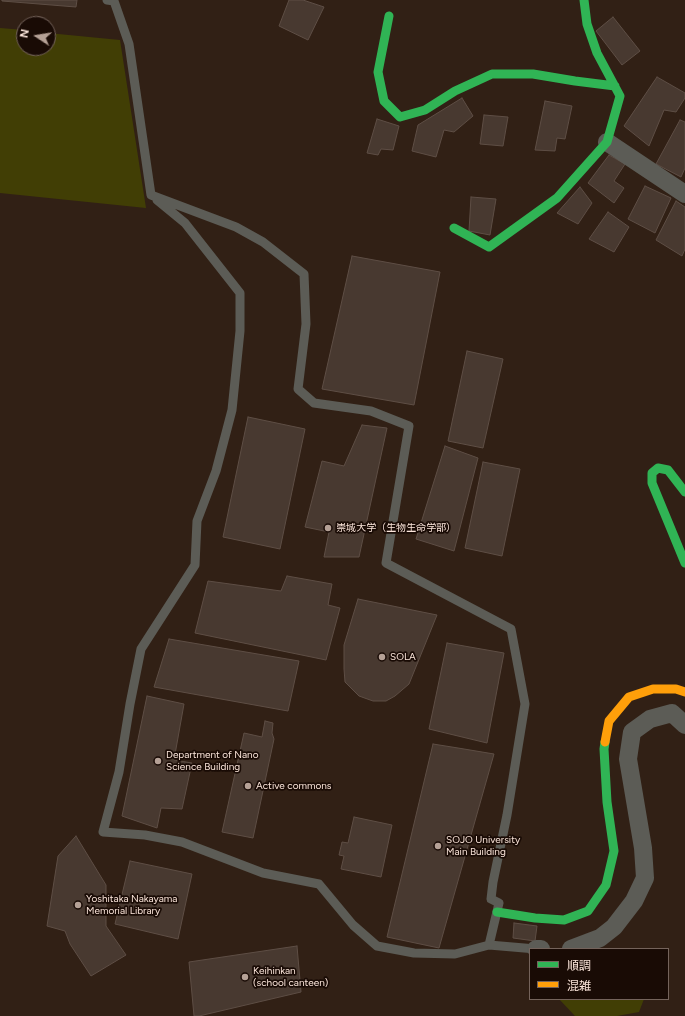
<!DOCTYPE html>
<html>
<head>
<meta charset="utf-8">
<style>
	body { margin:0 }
	#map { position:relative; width:685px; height:1016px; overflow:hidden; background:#312015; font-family:Figtree,"Noto Sans JP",sans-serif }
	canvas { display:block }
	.legend { position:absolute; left:529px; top:948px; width:140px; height:52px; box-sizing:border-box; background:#190b05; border:1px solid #74635b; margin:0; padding:5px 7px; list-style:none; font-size:12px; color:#fce6db }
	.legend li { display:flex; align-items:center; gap:8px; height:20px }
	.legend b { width:20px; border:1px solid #74635b }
	.north { position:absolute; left:16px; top:16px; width:40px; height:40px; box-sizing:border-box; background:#190b05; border:1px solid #74635b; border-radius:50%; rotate:282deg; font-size:11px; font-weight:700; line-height:16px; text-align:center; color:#fce6db }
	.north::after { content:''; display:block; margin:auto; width:14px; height:18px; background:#b5a196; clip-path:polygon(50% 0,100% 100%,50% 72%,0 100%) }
</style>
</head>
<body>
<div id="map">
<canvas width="685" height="1016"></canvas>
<ul class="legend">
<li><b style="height:5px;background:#30b455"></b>順調</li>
<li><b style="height:5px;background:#ff9f0a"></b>混雑</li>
</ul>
<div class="north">N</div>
</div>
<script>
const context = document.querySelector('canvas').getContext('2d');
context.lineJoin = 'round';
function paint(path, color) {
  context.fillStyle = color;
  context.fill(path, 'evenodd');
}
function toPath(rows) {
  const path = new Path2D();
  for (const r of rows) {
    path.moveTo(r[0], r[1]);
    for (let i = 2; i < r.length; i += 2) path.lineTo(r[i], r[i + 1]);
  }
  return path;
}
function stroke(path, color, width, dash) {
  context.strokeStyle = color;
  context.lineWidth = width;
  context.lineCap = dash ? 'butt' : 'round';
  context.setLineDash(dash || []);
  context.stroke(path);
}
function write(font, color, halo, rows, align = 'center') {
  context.font = font + ' Figtree,"Noto Sans JP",sans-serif';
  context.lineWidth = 3.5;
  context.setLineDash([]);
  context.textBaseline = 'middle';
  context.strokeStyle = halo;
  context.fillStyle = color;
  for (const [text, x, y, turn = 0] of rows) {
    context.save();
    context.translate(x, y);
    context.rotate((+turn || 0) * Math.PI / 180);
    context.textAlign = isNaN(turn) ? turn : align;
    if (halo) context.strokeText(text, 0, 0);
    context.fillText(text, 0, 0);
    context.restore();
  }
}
paint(toPath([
	[0,28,24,30,24,48,48,48,48,33,120,40,146,208,0,193],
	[559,999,644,999,639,1012,617,1016,575,1016]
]), '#413e05');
const building = toPath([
	[2,0,77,0,76,7,2,1,2,0],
	[289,0,303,0,324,7,308,40,279,26,289,0],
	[613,17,640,51,622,65,596,31,613,17],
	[657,77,685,93,685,98,676,112,664,110,649,146,624,126,657,77],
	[462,98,473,116,454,132,444,130,436,157,412,151,418,125,462,98],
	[545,101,572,106,565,139,557,138,555,151,535,150,545,101],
	[484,115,508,117,503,146,480,144,484,115],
	[377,119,399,126,393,150,381,149,378,155,367,153,377,119],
	[680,120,685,122,685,168,681,177,656,164,680,120],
	[609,155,625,164,614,181,624,188,614,203,588,183,609,155],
	[645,186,671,198,655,233,628,219,645,186],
	[580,187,592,203,578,224,557,213,580,187],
	[471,197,496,199,490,235,469,231,471,197],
	[676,201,685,207,685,249,682,256,656,240,676,201],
	[608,212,629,227,614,252,589,239,608,212],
	[352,256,440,272,414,405,322,389,352,256],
	[467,351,503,359,483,448,448,441,467,351],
	[248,417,305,429,280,549,223,537,248,417],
	[362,425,387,428,359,557,324,557,329,532,305,527,322,461,344,466,362,425],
	[445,446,478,458,454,551,416,539,445,446],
	[483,462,520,469,502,556,465,548,483,462],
	[287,576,332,584,328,605,340,608,326,660,195,633,208,581,281,591,287,576],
	[358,599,437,615,409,684,395,696,386,701,373,701,359,696,345,682,344,669,344,645,358,599],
	[169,639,299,661,288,711,154,687,169,639],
	[447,643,504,653,487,743,429,729,447,643],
	[147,696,184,704,174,760,192,763,182,809,161,808,157,828,122,816,147,696],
	[265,721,273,723,272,733,274,739,253,838,222,832,244,733,262,737,265,721],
	[433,744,458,748,494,754,439,948,387,937,433,744],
	[354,817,392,825,381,877,341,869,344,856,339,855,342,842,348,843,354,817],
	[76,836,106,885,106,926,126,955,91,976,70,944,65,931,47,926,58,856,76,836],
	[130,861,192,874,178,939,115,924,130,861],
	[514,923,537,926,535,941,513,938,514,923],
	[297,946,301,992,199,1016,194,1016,189,962,297,946]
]);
paint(building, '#483930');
stroke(building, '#5e4e45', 1);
stroke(toPath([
	[107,0,114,1,129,44,151,195,236,227,263,242,304,274,306,324,298,389,314,403,371,411,409,426,386,563,511,629,525,704,507,815,493,882,491,899,499,903,489,945,536,949],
	[157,200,185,223,240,293,240,331,232,410,216,471,197,521,195,565,141,649,130,704,119,772,103,832,145,835,182,842,263,873,319,884,353,925,377,946,414,953,455,954,489,945]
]), '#5c5c56', 9);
stroke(toPath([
	[607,142,685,194],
	[536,949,541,949],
	[571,949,600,938,614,927,634,901,645,878,643,848,628,759,632,732,650,719,672,713,685,725]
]), '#5c5c56', 18);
stroke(toPath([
	[389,16,378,72,384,101,400,117,425,110,455,91,492,74,533,74,575,81,615,86],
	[454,228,489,247,557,198,607,142,620,96,597,53,587,24,584,0],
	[685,492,668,470,658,468,652,473,652,483,685,563],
	[497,912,535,918,564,920,588,911,606,885,614,851,607,802,604,749,605,742]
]), '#30b455', 9);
stroke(toPath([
	[605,742,609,721,629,697,653,689,676,689,685,692]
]), '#ff9f0a', 9);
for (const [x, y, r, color] of [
	[328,528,4,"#b5a196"],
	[382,657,4,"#b5a196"],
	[158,761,4,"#b5a196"],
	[248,786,4,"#b5a196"],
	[438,846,4,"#b5a196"],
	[78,905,4,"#b5a196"],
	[245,977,4,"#b5a196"]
]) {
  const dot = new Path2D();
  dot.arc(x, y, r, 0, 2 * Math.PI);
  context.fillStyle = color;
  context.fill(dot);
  stroke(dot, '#190b05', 1.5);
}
write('10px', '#fce6db', '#190b05', [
	["崇城大学（生物生命学部）",336,528],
	["SOLA",390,657],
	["Department of Nano",166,755],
	["Science Building",166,767],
	["Active commons",256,786],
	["SOJO University",446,840],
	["Main Building",446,852],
	["Yoshitaka Nakayama",86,899],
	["Memorial Library",86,911],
	["Keihinkan",253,971],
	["(school canteen)",253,983]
], 'left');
</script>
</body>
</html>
